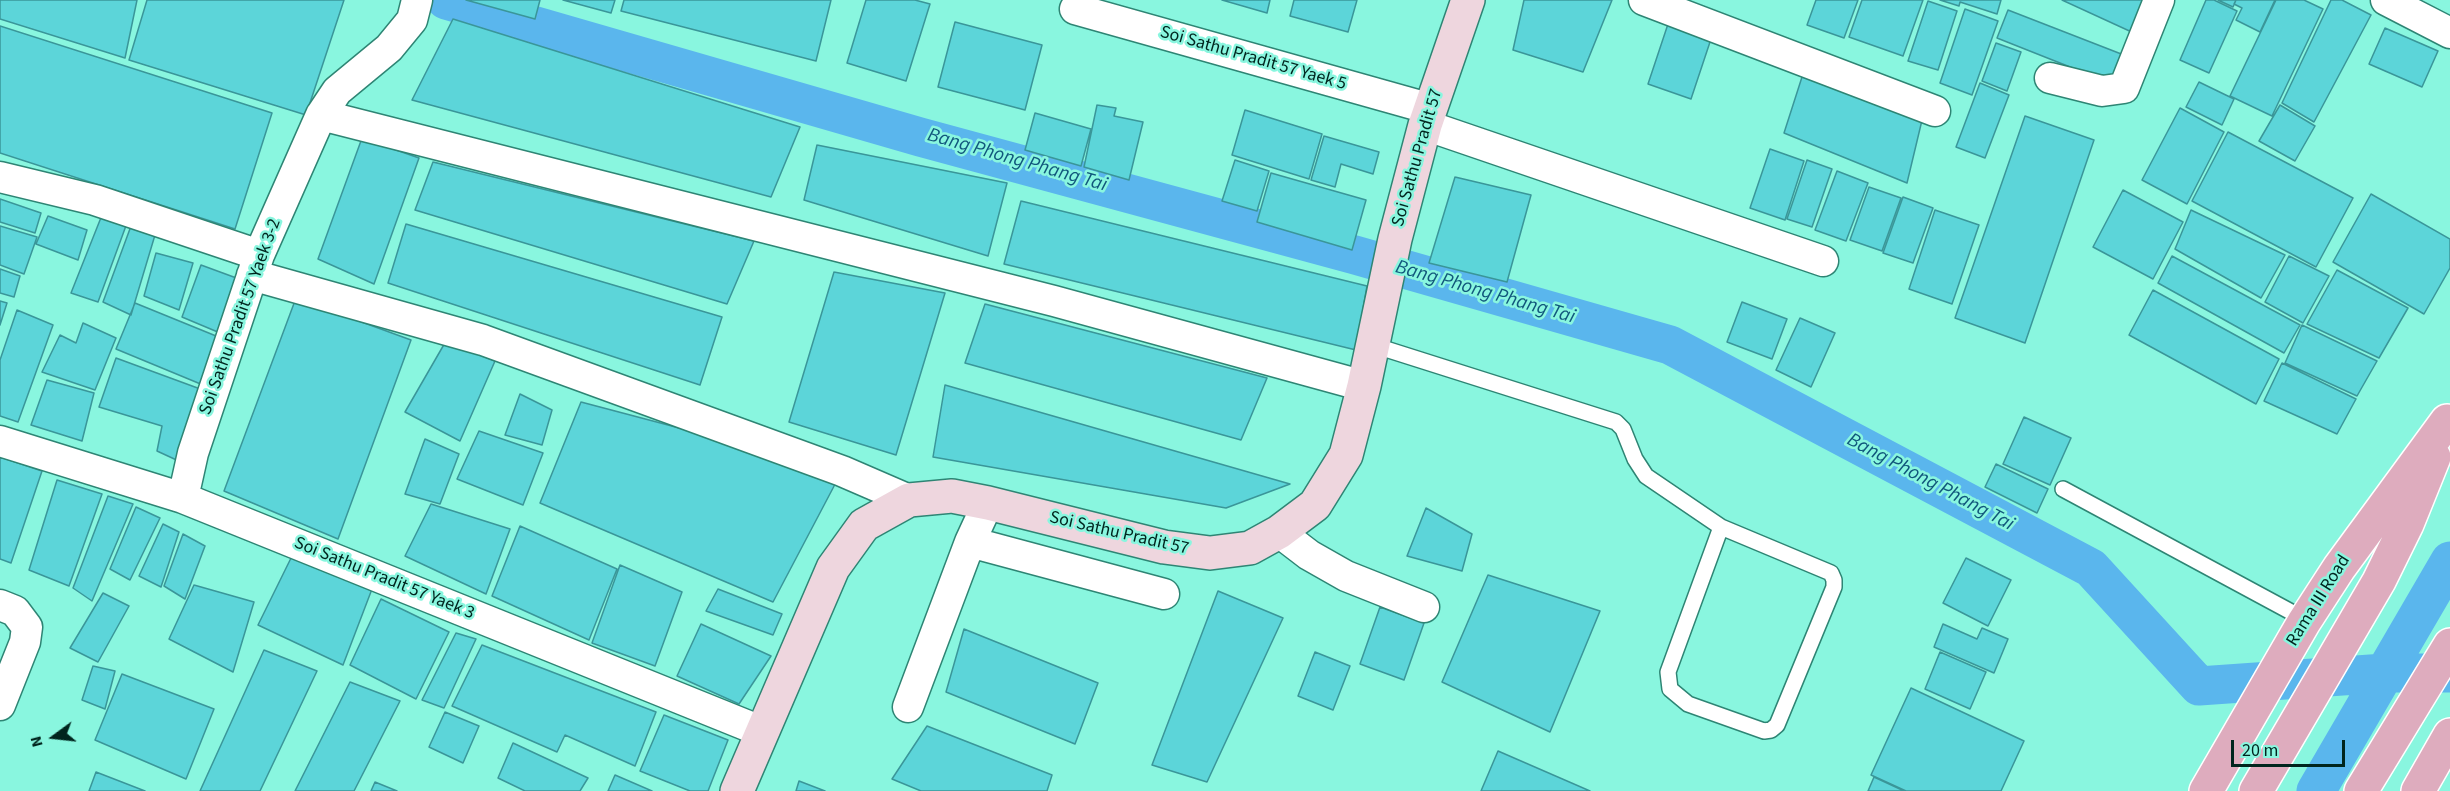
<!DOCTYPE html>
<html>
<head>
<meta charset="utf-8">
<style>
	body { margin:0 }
	#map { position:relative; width:2450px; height:791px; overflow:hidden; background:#89f6df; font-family:"Source Sans 3",sans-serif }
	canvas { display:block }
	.north { position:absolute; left:24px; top:707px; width:60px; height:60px; -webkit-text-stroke:4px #89f6df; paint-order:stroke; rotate:255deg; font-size:16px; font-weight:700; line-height:24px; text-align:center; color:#00251e }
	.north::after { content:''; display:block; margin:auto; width:21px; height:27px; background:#00251e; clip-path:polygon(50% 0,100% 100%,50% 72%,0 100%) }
	.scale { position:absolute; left:2231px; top:740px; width:114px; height:27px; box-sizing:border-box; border:3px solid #00251e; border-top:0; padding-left:8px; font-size:18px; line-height:21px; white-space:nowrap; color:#00251e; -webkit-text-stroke:4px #89f6df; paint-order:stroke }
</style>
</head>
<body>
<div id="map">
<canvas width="2450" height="791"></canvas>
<div class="north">N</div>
<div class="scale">20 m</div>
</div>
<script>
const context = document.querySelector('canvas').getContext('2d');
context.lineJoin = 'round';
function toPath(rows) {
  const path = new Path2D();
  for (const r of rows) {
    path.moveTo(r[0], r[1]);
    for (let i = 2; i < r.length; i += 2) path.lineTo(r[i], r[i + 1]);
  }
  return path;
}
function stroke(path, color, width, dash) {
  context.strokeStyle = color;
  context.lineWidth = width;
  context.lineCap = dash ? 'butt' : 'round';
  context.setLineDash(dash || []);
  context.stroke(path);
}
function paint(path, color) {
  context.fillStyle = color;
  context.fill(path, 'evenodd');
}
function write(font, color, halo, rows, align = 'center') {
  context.font = font + ' "Source Sans 3",sans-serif';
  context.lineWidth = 5;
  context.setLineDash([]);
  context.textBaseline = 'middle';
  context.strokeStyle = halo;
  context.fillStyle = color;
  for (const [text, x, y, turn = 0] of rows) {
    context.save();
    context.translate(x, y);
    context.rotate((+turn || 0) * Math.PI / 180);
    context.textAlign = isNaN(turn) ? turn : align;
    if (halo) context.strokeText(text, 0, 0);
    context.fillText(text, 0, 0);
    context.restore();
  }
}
stroke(toPath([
	[446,0,920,137,1355,255,1670,345,2091,568,2199,686,2385,673,2450,673],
	[2316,791,2450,561]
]), '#5ab6ed', 39);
const building = toPath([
	[0,0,137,0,125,58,0,19,0,0],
	[147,0,344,0,306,115,129,60,147,0],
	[466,0,540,0,535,19,466,0],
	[563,0,615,0,611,13,563,0],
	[624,0,831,0,816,61,621,11,624,0],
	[866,0,915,0,930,4,906,81,847,63,866,0],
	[1222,0,1270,0,1267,13,1222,0],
	[1294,0,1357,0,1348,32,1290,16,1294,0],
	[1524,0,1612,0,1583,72,1513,50,1524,0],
	[1816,0,1858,0,1844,38,1807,25,1816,0],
	[1862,0,1923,0,1903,56,1849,37,1862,0],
	[1940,0,2001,0,1997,14,1960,2,1959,6,1940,0],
	[2062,0,2151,0,2136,34,2062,0],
	[2206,0,2214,0,2237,11,2209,73,2180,60,2206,0],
	[2218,0,2236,0,2233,7,2218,0],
	[2236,0,2275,0,2260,32,2236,20,2242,8,2234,4,2236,0],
	[2276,0,2304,0,2323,9,2272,116,2230,96,2276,0],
	[2331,0,2342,0,2371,15,2314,122,2282,103,2331,0],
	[1928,1,1957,11,1938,70,1908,61,1928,1],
	[1965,9,1998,21,1972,95,1940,83,1965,9],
	[2008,10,2129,57,2118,86,1997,38,2008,10],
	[1670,18,1713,33,1691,99,1648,84,1670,18],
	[453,19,800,127,771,197,412,100,453,19],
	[955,22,1042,45,1025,110,938,87,955,22],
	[0,26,272,113,235,229,0,153,0,26],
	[2385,28,2438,51,2422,87,2369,64,2385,28],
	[1996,43,2021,52,2007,91,1982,81,1996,43],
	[1802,77,1825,81,1923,116,1907,183,1784,133,1802,77],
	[2199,82,2234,99,2222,125,2186,107,2199,82],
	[1980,83,2009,95,1985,158,1956,147,1980,83],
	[1097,105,1116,108,1114,116,1143,122,1129,180,1084,167,1097,105],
	[2280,105,2315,126,2295,161,2259,141,2280,105],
	[2180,108,2224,132,2187,204,2142,180,2180,108],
	[1245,110,1322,134,1309,179,1232,155,1245,110],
	[1035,113,1091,129,1081,166,1025,150,1035,113],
	[2025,116,2094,140,2025,343,1955,318,2025,116],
	[2228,132,2353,198,2316,267,2192,201,2228,132],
	[1324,136,1379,152,1373,174,1341,164,1335,187,1311,180,1324,136],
	[362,138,419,158,374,284,318,259,362,138],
	[817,145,1007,183,988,256,804,200,817,145],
	[1770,149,1804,161,1785,220,1750,208,1770,149],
	[1235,160,1269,171,1257,211,1222,201,1235,160],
	[1807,160,1832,169,1812,227,1787,219,1807,160],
	[433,162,754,241,727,304,415,210,433,162],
	[1837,171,1868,183,1846,241,1815,230,1837,171],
	[1271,173,1366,200,1352,250,1257,222,1271,173],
	[1455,177,1531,195,1507,282,1429,263,1455,177],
	[1869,187,1901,198,1882,251,1850,240,1869,187],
	[2123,190,2183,222,2153,279,2093,247,2123,190],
	[2371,194,2450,239,2450,268,2424,314,2333,262,2371,194],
	[1903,197,1933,208,1913,263,1883,253,1903,197],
	[0,199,41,213,35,233,0,222,0,199],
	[1021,201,1367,286,1356,350,1004,264,1021,201],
	[1935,210,1979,225,1952,304,1909,289,1935,210],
	[2191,210,2285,255,2261,298,2175,249,2191,210],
	[102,215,127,223,98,302,71,293,102,215],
	[48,216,87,230,78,260,36,244,48,216],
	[406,224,722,317,700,385,388,283,406,224],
	[0,226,37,237,24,274,0,265,0,226],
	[131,226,155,235,131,315,103,302,131,226],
	[156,253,193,263,179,310,144,296,156,253],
	[2172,256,2300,325,2284,353,2158,283,2172,256],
	[2289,256,2329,276,2303,323,2265,302,2289,256],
	[201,265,250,283,232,338,182,317,201,265],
	[0,269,20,276,14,297,0,293,0,269],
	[2337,270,2408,308,2379,358,2307,324,2337,270],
	[834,272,945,293,896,455,789,422,834,272],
	[2153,290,2279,359,2256,404,2129,335,2153,290],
	[296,298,411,340,338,539,224,491,296,298],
	[0,301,7,303,0,325,0,301],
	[1742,302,1787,319,1772,359,1727,342,1742,302],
	[135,303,221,338,203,385,116,349,135,303],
	[985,304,1267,378,1241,440,965,363,985,304],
	[17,310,53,325,18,422,0,416,0,360,17,310],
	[1800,318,1835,333,1811,387,1776,370,1800,318],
	[83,323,116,338,95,390,42,372,60,335,76,343,83,323],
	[2302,325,2377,361,2357,396,2285,363,2302,325],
	[446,341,495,361,460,441,405,412,446,341],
	[116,358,203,390,183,463,157,451,162,426,99,407,116,358],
	[2282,363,2356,399,2337,434,2264,401,2282,363],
	[47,380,94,393,82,441,31,425,47,380],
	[945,385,1290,484,1226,508,933,457,945,385],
	[520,394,552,410,542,445,505,435,520,394],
	[581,402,842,471,773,602,540,503,581,402],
	[2024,417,2071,438,2050,485,2003,464,2024,417],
	[479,431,543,453,523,505,457,479,479,431],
	[425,439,459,454,440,504,405,494,425,439],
	[0,457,42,471,11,563,0,559,0,457],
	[1996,464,2048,489,2037,513,1985,487,1996,464],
	[57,480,102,494,69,586,29,570,57,480],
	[108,496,133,504,92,601,73,588,108,496],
	[431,504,510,529,486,594,405,556,431,504],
	[136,507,160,518,130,580,110,569,136,507],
	[1426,508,1472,534,1462,571,1407,556,1426,508],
	[163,524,179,532,161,587,139,576,163,524],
	[520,526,617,569,589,640,492,596,520,526],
	[183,534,205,546,185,599,164,586,183,534],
	[293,554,372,589,343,665,258,625,293,554],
	[1966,558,2011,580,1988,626,1943,603,1966,558],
	[620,565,682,592,655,666,592,643,620,565],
	[1488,575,1600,611,1550,732,1442,682,1488,575],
	[194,585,254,602,233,672,169,639,194,585],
	[718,589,782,614,773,635,706,611,718,589],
	[1218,591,1283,618,1207,782,1152,765,1218,591],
	[103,593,129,606,98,662,70,648,103,593],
	[381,599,449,632,416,699,350,665,381,599],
	[1380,607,1424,623,1404,680,1360,664,1380,607],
	[701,624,771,656,739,704,677,676,701,624],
	[1943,624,1977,639,1982,628,2008,639,1994,673,1934,647,1943,624],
	[964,629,1098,683,1075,744,946,692,964,629],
	[456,633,476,639,444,708,422,700,456,633],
	[482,645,656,712,635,766,565,735,557,752,452,706,482,645],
	[264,650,317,671,260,791,200,791,264,650],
	[1315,652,1350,666,1333,710,1298,696,1315,652],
	[1940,652,1986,672,1970,709,1925,689,1940,652],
	[93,666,115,671,105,709,82,700,93,666],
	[122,674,214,709,186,779,95,740,122,674],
	[350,682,400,701,354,791,295,791,350,682],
	[1911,688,2024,741,2001,791,1906,791,1871,775,1911,688],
	[445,712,479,726,463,763,429,747,445,712],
	[664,715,728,740,708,791,690,791,640,771,664,715],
	[927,726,1052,775,1047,791,921,791,892,779,927,726],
	[513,743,588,778,580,791,525,791,498,778,513,743],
	[1498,751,1590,791,1481,791,1498,751],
	[96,772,145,791,89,791,96,772],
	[615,775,652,791,608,791,615,775],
	[1874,777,1904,791,1868,791,1874,777],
	[799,781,825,791,796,791,799,781],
	[375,782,397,791,371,791,375,782]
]);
paint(building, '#5cd5d9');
stroke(building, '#3a9699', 1.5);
const lane = toPath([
	[1373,345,1616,422,1623,429,1635,459,1646,476,1721,527,1831,573,1834,580,1834,587,1777,725,1771,730,1764,731,1688,704,1670,689,1668,672,1721,527],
	[2063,489,2306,620]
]);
const street = toPath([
	[1644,0,1935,111],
	[2386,0,2450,33],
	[1075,9,1431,109],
	[2050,78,2102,91,2124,88,2159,0],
	[321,115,1054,301,1364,386],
	[1425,125,1823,261],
	[0,177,95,200,259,255],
	[252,275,483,340,842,471,909,500],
	[0,441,183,498,763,732],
	[183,498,193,453,259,255,321,115,337,91,389,48,412,20,417,0],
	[988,503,970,542,1164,594],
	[1279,532,1309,555,1346,576,1424,607],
	[0,605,15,611,27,627,25,642,0,705],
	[908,707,970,542]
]);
const secondary = toPath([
	[737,791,833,568,864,525,909,500,952,496,988,503,1164,547,1210,553,1250,548,1279,532,1315,505,1346,455,1364,386,1395,239,1425,125,1468,0]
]);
const primary = toPath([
	[2206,791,2304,622,2339,568,2447,421],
	[2256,791,2379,581,2407,524,2434,457],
	[2361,791,2450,645],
	[2418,791,2450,735]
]);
stroke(lane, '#2e8574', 18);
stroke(street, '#2e8574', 33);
stroke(secondary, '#2e8574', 36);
stroke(primary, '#fff', 36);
stroke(lane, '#fff', 15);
stroke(street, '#fff', 30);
stroke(secondary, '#eed6de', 33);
stroke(primary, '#deacbe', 33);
write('18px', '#00251e', '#89f6df', [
	["Soi Sathu Pradit 57 Yaek 5",1253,59,16],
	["Soi Sathu Pradit 57",1418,158,-74],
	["Soi Sathu Pradit 57 Yaek 3-2",241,317,-70],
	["Soi Sathu Pradit 57",1119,534,13],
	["Soi Sathu Pradit 57 Yaek 3",384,579,22],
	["Rama III Road",2319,601,-58]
]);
write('italic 20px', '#11577c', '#89f6df', [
	["Bang Phong Phang Tai",1017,161,16],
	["Bang Phong Phang Tai",1485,293,16],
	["Bang Phong Phang Tai",1930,483,28]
]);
</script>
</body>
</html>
